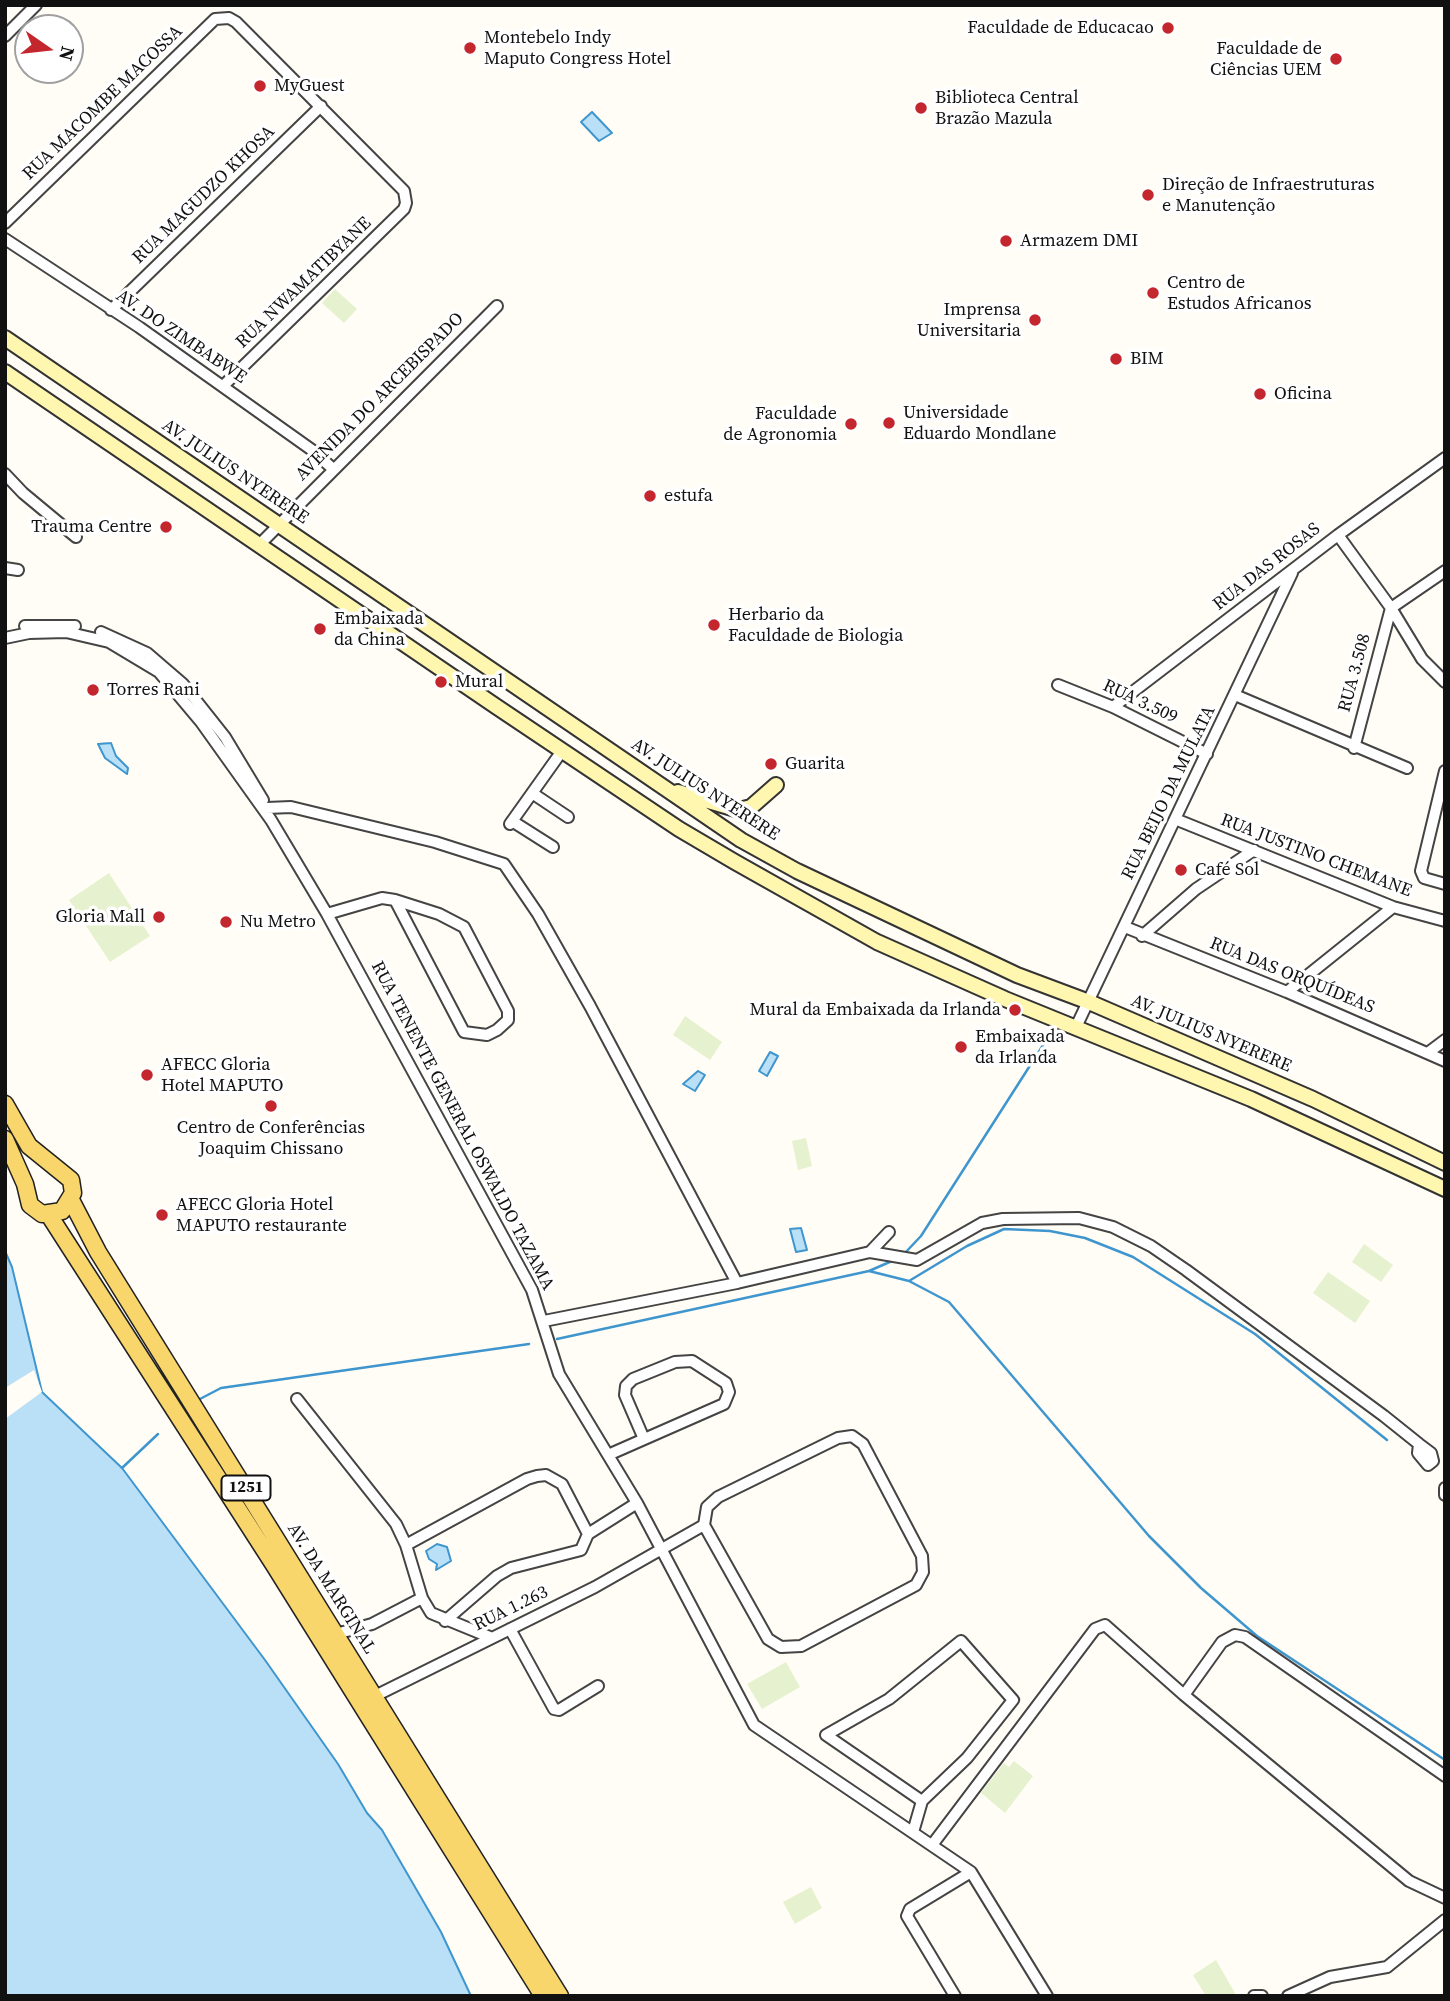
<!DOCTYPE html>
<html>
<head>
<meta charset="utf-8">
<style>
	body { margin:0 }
	#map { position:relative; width:1450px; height:2001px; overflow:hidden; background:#fffdf5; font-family:"Source Serif 4",serif }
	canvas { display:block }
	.frame { position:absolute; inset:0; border:7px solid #111; pointer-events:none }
	.north { position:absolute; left:14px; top:14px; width:70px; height:70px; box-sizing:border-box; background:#fff; border:2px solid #a0a0a0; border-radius:50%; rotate:104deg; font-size:19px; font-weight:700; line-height:28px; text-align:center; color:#111 }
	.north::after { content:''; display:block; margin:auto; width:24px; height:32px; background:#c4262e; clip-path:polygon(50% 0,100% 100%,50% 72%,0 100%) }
</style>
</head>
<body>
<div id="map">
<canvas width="1450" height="2001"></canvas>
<div class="frame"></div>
<div class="north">N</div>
</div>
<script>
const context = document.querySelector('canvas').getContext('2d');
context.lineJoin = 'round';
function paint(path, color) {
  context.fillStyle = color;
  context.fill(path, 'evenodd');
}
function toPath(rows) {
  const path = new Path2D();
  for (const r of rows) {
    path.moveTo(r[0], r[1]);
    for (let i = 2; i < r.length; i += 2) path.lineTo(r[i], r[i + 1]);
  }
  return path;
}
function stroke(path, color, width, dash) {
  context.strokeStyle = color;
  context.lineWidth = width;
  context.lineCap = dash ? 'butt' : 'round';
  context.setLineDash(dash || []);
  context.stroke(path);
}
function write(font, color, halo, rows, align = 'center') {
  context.font = font + ' "Source Serif 4",serif';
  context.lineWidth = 7;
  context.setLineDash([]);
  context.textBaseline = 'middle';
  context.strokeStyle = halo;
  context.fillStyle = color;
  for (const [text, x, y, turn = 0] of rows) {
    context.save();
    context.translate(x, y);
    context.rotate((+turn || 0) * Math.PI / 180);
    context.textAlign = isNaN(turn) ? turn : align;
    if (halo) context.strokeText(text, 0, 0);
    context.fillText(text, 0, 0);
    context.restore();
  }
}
paint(toPath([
	[335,289,357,309,344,323,322,303],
	[109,873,150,936,110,962,69,900],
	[685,1016,722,1042,710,1060,673,1035],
	[806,1138,812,1166,798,1170,792,1141],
	[1364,1244,1393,1265,1381,1282,1352,1262],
	[1328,1272,1370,1301,1355,1323,1313,1293],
	[786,1662,800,1687,762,1709,747,1684],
	[1014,1761,1033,1776,1005,1813,981,1793,1004,1763,1009,1767],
	[811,1887,822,1908,795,1924,783,1902],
	[1216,1960,1235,1993,1231,1996,1206,1996,1193,1975]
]), '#e6f2cf');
const water = toPath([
	[592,112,612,133,599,141,581,122,592,112],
	[111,743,116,756,128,768,127,774,105,758,98,744,111,743],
	[770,1052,778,1056,767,1076,759,1071,770,1052],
	[698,1071,705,1075,695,1091,683,1084,698,1071],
	[801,1228,807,1250,796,1252,790,1229,801,1228],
	[5,1251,12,1267,42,1392,122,1468,265,1660,338,1764,367,1813,382,1830,441,1932,471,1996,5,1996,5,1251],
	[437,1544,447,1547,451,1561,436,1570,437,1564,429,1559,426,1551,437,1544]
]);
paint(water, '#b9e0f7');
stroke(water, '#3f96cf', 2);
paint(toPath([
	[34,1370,42,1392,5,1419,5,1388]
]), '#fffdf5');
stroke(toPath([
	[904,1254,921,1236,1047,1039],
	[869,1271,909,1281,949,1302,1149,1536,1201,1588,1257,1636,1445,1760],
	[909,1281,967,1246,1004,1229,1050,1231,1085,1238,1133,1257,1255,1334,1387,1440],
	[557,1339,869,1271,892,1261],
	[198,1400,221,1388,529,1344],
	[122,1468,158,1434]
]), '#3f96cf', 2.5);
const minor = toPath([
	[5,36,36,5],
	[5,223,215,19,229,18,236,22,404,191,406,203,404,209,223,386],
	[5,239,139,327,312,450,332,468],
	[111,310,321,106],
	[5,474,23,493,76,537],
	[1338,535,1391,608,1422,659,1445,682],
	[260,544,497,306],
	[5,568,18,570],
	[25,626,75,626],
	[101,632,147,653,183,684,225,737,263,800],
	[5,638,29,633,66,632,109,642,159,672,201,722,271,820,327,914,532,1290,559,1374,637,1503,754,1725,971,1872,1047,1996],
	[1058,685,1113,707,1207,754],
	[1235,695,1407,768],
	[1113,707,1338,535,1445,458],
	[1354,748,1391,608,1445,571],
	[1445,771,1421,871,1424,878,1445,884],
	[532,793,568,817],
	[267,808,291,807,435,842,504,864,538,914,590,1006,737,1283,544,1321],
	[1175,819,1393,907,1445,921],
	[512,821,553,847],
	[510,824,562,751],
	[327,914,382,898,395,900,439,914,464,927,508,1011,508,1020,497,1030,487,1035,464,1032,395,900],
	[1125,927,1287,992,1445,1061],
	[1142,936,1196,889,1254,850],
	[1287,992,1393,907],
	[1076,1027,1292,573],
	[1429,1052,1445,1040],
	[870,1252,917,1260,982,1223,1003,1219,1079,1218,1113,1227,1151,1246,1186,1270,1384,1416,1419,1444,1431,1453,1433,1461,1428,1465,1418,1453,1419,1444],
	[737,1283,870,1252,889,1232],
	[297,1399,396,1524,406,1545,422,1598,431,1613,492,1638],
	[608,1455,724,1404,729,1392,726,1383,692,1361,675,1362,633,1379,626,1386,625,1395,644,1439],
	[1445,1488,1445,1495],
	[406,1545,527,1479,537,1476,546,1475,562,1484,588,1534,637,1503],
	[445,1621,497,1576,511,1568,581,1550,588,1534],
	[510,1629,554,1709,559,1710,598,1686],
	[336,1634,372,1624,422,1598],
	[1184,1695,1222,1642,1235,1635,1245,1637,1445,1776],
	[375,1696,595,1587,704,1525,768,1639,781,1647,801,1646,916,1585,923,1572,922,1556,863,1444,852,1436,838,1438,718,1497,707,1507,704,1525],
	[913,1832,922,1801,826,1735,889,1699,961,1641,1013,1700,967,1758,922,1801],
	[932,1845,1095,1629,1105,1625,1184,1695,1409,1881,1445,1898],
	[955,1996,907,1916,910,1909,971,1872],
	[1254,1996,1262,1996],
	[1288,1996,1330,1977,1387,1967,1445,1920]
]);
const secondary = toPath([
	[5,338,741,840,797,871,1017,975,1089,1002,1313,1099,1445,1163],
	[5,372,497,707,679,829,735,862,877,942,1005,999,1251,1099,1445,1189],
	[678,792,739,810,751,807,776,785]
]);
const primary = toPath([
	[5,1104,29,1146,71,1180,73,1193,62,1211,42,1214,30,1205,25,1184,5,1139],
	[71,1200,98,1252,560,1996],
	[49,1215,274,1565,543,1996]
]);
stroke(minor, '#444', 14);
stroke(secondary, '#333', 18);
stroke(primary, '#222', 19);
stroke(minor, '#fff', 10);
stroke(secondary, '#fff6b0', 14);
stroke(primary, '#f9d66b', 16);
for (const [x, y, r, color] of [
	[1168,28,7,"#c4262e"],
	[470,48,7,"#c4262e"],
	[1336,59,7,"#c4262e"],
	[260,86,7,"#c4262e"],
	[921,108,7,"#c4262e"],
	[1148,195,7,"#c4262e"],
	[1006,241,7,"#c4262e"],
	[1153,293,7,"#c4262e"],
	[1035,320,7,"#c4262e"],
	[1116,359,7,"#c4262e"],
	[1260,394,7,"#c4262e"],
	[889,423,7,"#c4262e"],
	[851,424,7,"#c4262e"],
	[650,496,7,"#c4262e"],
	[166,527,7,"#c4262e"],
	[714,625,7,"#c4262e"],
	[320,629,7,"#c4262e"],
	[441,682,7,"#c4262e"],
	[93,690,7,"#c4262e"],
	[771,764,7,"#c4262e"],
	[1181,870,7,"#c4262e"],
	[159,917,7,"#c4262e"],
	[226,922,7,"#c4262e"],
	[1015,1010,7,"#c4262e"],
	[961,1047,7,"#c4262e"],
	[147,1075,7,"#c4262e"],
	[271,1106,7,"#c4262e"],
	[162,1215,7,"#c4262e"]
]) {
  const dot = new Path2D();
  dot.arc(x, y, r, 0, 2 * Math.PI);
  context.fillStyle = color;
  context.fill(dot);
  stroke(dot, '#fff', 2.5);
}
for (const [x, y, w] of [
	[246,1488,49]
]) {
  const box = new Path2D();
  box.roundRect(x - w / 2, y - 12.5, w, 25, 5);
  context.fillStyle = '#fff';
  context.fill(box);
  stroke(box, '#111', 2);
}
write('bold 16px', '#111', null, [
	["1251",246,1488]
]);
write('18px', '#111', '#fff', [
	["Faculdade de Educacao",1154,28,"right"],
	["Montebelo Indy",484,38],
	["Maputo Congress Hotel",484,59],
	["Faculdade de",1322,49,"right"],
	["Ciências UEM",1322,70,"right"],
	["MyGuest",274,86],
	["Biblioteca Central",935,98],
	["Brazão Mazula",935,119],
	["Direção de Infraestruturas",1162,185],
	["e Manutenção",1162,206],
	["Armazem DMI",1020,241],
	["Centro de",1167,283],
	["Estudos Africanos",1167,304],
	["Imprensa",1021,310,"right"],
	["Universitaria",1021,331,"right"],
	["BIM",1130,359],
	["Oficina",1274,394],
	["Universidade",903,413],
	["Eduardo Mondlane",903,434],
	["Faculdade",837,414,"right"],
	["de Agronomia",837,435,"right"],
	["estufa",664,496],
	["Trauma Centre",152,527,"right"],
	["Herbario da",728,615],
	["Faculdade de Biologia",728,636],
	["Embaixada",334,619],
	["da China",334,640],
	["Mural",455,682],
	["Torres Rani",107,690],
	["Guarita",785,764],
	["Café Sol",1195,870],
	["Gloria Mall",145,917,"right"],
	["Nu Metro",240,922],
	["Mural da Embaixada da Irlanda",1001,1010,"right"],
	["Embaixada",975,1037],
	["da Irlanda",975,1058],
	["AFECC Gloria",161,1065],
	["Hotel MAPUTO",161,1086],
	["Centro de Conferências",271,1128,"center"],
	["Joaquim Chissano",271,1149,"center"],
	["AFECC Gloria Hotel",176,1205],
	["MAPUTO restaurante",176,1226]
], 'left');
write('18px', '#111', '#fff', [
	["RUA MACOMBE MACOSSA",103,103,-44],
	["RUA MAGUDZO KHOSA",204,195,-44],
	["RUA NWAMATIBYANE",304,283,-44],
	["AV. DO ZIMBABWE",181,337,34],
	["AVENIDA DO ARCEBISPADO",380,397,-45],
	["AV. JULIUS NYERERE",235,472,34],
	["RUA DAS ROSAS",1267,567,-38],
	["RUA 3.508",1355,673,-75],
	["RUA 3.509",1140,702,25],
	["AV. JULIUS NYERERE",705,790,33],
	["RUA BEIJO DA MULATA",1169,793,-64],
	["RUA JUSTINO CHEMANE",1316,856,21],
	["RUA DAS ORQUÍDEAS",1292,976,22],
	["AV. JULIUS NYERERE",1211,1034,23],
	["RUA TENENTE GENERAL OSWALDO TAZAMA",462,1126,62],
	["AV. DA MARGINAL",331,1589,58],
	["RUA 1.263",511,1609,-26]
]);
</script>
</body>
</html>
